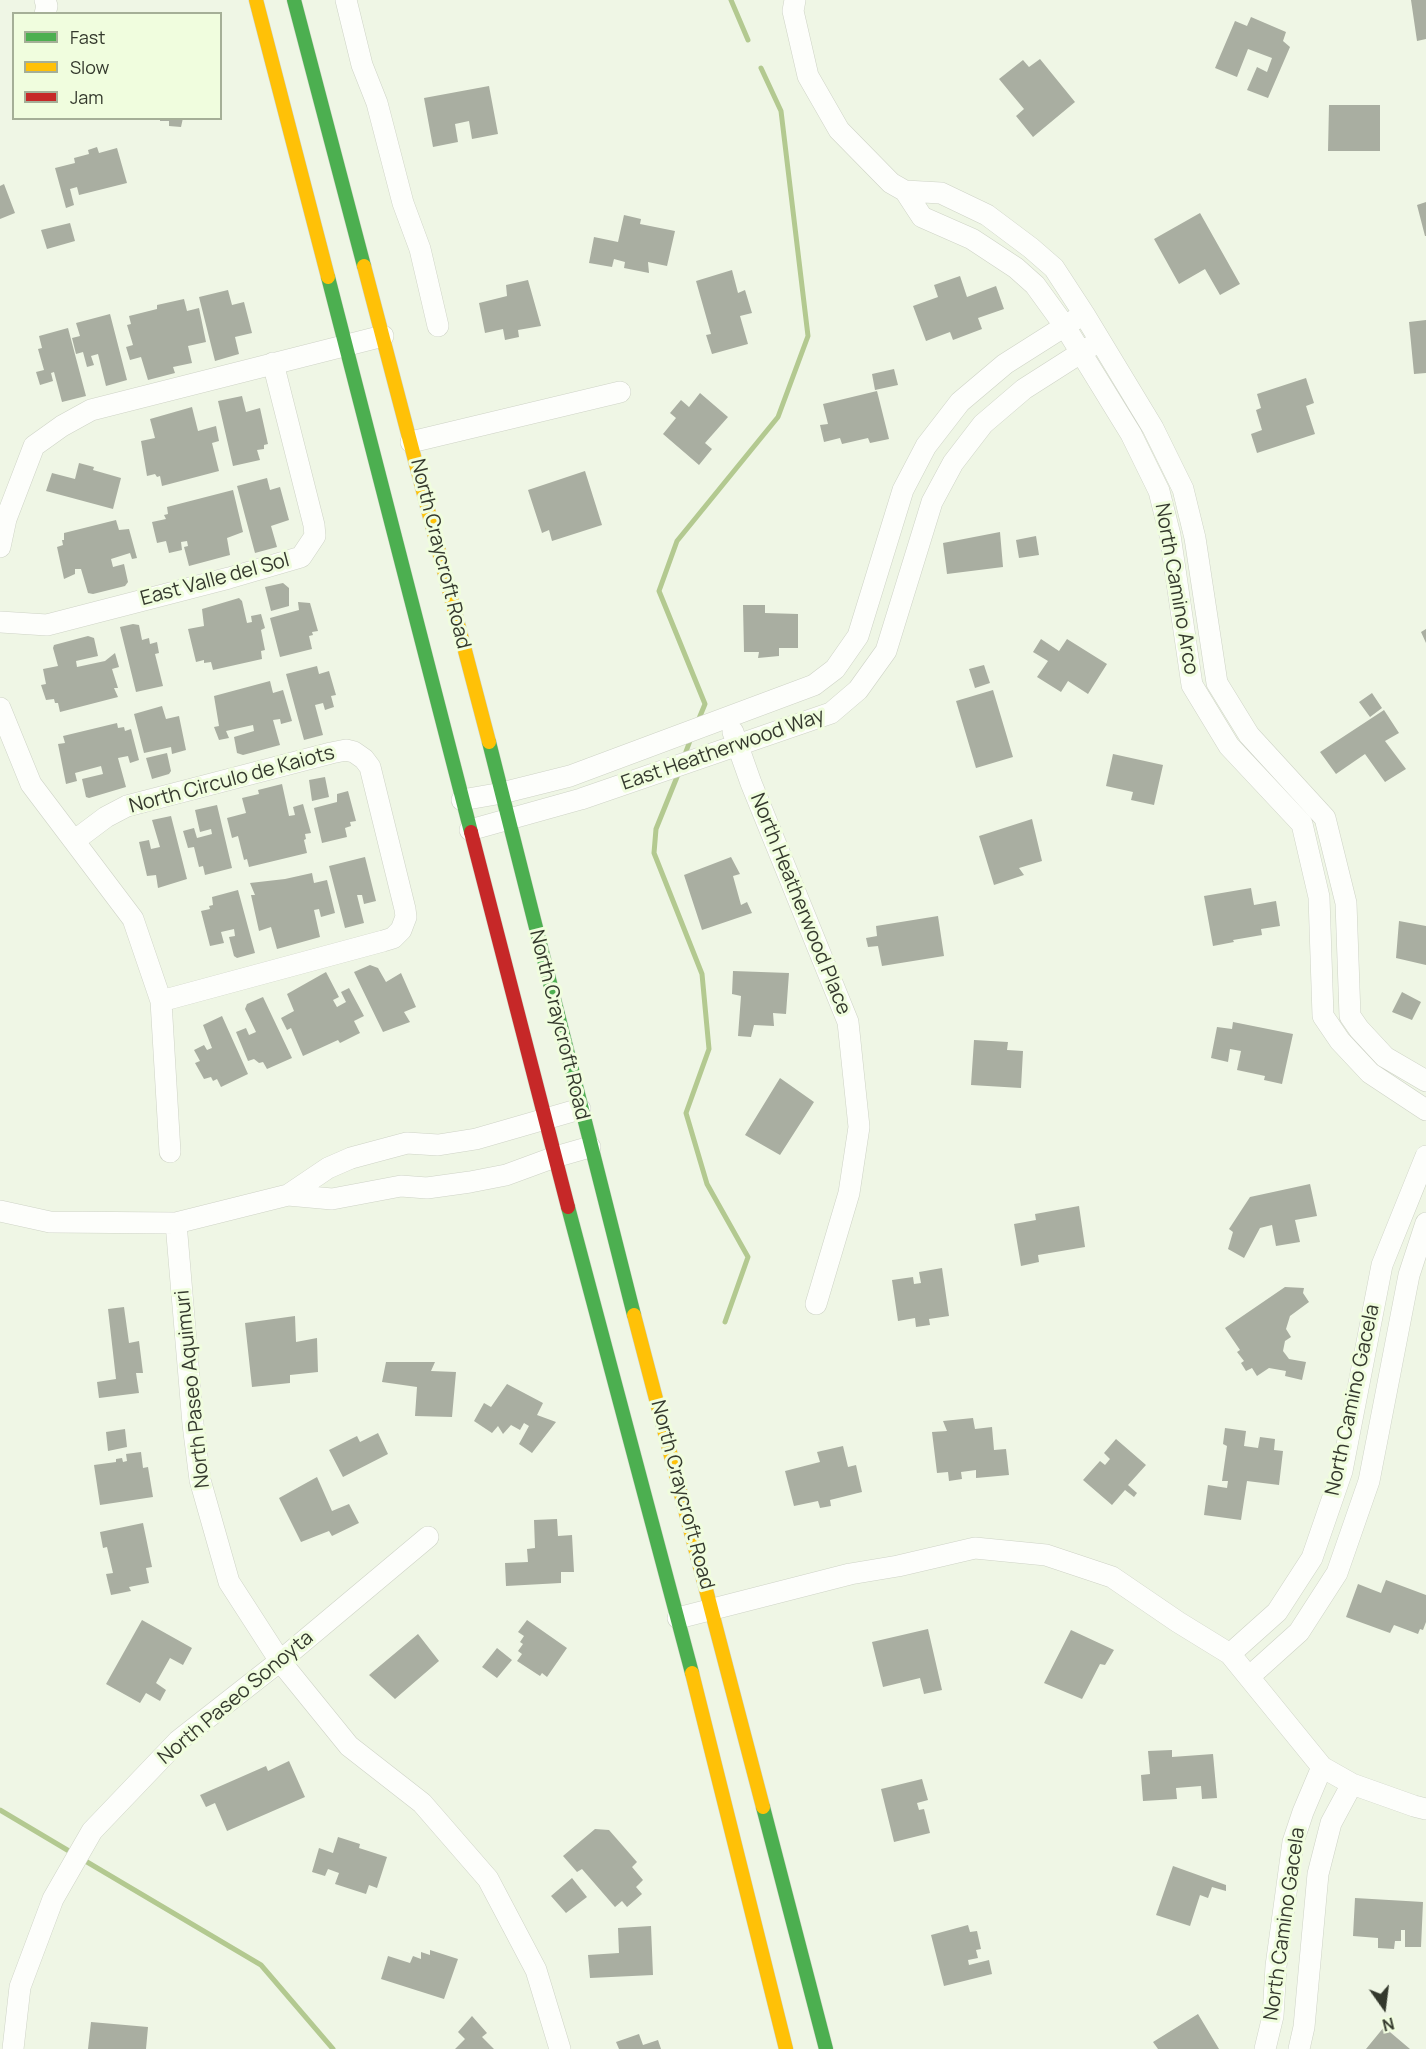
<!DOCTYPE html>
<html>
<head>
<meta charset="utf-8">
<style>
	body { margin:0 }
	#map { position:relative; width:1426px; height:2049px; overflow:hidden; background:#eff6e5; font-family:Manrope,sans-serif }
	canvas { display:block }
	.legend { position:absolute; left:12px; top:12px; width:210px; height:108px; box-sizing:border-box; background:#f0fdde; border:2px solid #a5af97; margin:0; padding:8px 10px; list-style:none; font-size:18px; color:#34392d }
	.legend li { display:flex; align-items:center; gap:12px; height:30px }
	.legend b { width:30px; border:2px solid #a5af97 }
	.north { position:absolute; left:1354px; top:1977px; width:60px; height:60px; -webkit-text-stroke:4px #f0fdde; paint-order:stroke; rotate:166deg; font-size:16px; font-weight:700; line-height:24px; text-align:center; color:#34392d }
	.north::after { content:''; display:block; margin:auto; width:21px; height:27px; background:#34392d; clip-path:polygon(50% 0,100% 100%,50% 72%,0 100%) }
</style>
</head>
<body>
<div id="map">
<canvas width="1426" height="2049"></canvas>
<ul class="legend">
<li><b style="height:8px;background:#4caf50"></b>Fast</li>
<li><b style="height:8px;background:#ffc107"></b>Slow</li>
<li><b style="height:8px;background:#c62828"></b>Jam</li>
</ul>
<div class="north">N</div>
</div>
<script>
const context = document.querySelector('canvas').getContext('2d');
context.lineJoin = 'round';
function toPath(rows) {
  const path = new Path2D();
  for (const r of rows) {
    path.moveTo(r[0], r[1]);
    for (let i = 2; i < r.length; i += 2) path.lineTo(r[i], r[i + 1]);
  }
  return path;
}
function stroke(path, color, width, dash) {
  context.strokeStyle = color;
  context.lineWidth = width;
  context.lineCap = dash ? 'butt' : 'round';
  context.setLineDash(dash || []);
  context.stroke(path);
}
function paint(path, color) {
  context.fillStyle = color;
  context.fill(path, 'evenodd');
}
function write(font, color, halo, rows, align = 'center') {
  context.font = font + ' Manrope,sans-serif';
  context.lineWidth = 6;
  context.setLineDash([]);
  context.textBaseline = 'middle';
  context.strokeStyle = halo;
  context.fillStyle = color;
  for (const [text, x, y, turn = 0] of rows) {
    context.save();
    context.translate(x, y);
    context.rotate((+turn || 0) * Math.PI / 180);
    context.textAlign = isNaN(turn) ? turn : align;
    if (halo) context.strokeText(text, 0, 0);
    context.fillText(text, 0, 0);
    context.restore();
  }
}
stroke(toPath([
	[731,0,748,40],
	[698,721,705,704,659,591,677,541,778,417,808,336,781,111,761,68],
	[684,757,691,738],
	[679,772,656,829,654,853,702,974,709,1049,686,1113,707,1184,748,1257,725,1322],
	[0,1810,74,1854],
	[82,1859,261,1965,333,2049]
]), '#b3c990', 5);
paint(toPath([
	[1411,0,1426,0,1426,39,1417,41],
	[1251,17,1286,32,1283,41,1290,47,1268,98,1247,90,1257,67,1267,72,1272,58,1248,49,1237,77,1215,68,1235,21,1247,26],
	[1040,59,1075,102,1033,137,1016,116,1024,109,999,79,1023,60,1029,67],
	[489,86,498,134,472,139,469,121,455,124,458,142,433,147,424,98],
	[1329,105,1380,105,1380,151,1328,151],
	[160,118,183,118,181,127,169,126,169,121,160,121],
	[97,147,99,153,117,148,127,183,79,195,77,187,70,189,74,205,66,208,55,168,75,163,74,158,89,154,88,150],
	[4,184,15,213,0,219,0,186],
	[1426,202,1426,236,1425,236,1417,205],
	[1200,213,1240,284,1220,295,1205,269,1179,284,1154,239],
	[624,215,641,219,640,224,675,231,667,266,648,262,649,273,624,268,625,262,614,259,612,267,589,263,594,237,618,242],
	[70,223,75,241,47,249,41,230],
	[732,270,738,293,745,290,752,313,740,316,748,344,712,354,706,335,711,334,696,281],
	[960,276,967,297,996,286,1004,309,978,318,982,329,953,340,950,332,926,341,913,306,938,297,934,285],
	[528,280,541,326,518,330,519,337,505,340,503,329,485,333,479,303,507,296,506,285],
	[228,290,232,305,244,302,252,333,235,337,239,354,215,361,199,297],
	[184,299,187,311,199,308,206,342,188,346,192,363,173,367,175,373,148,380,141,357,130,360,126,347,133,345,127,325,131,324,129,316,157,309,157,305],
	[110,314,127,380,106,386,98,354,91,356,94,365,87,367,83,352,76,354,72,338,80,336,76,323],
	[1426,320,1426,373,1414,374,1409,322],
	[68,328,86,396,62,402,54,372,51,373,53,381,40,385,36,372,44,370,38,349,42,348,39,336],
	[894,369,898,385,875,390,872,374],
	[1306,378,1314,403,1306,406,1315,434,1257,453,1251,434,1262,430,1256,410,1261,408,1257,394],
	[877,391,889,439,870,443,868,438,842,444,840,438,824,442,820,425,828,424,823,404],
	[700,393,728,417,705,443,712,449,699,465,663,434,676,418,670,413,681,400,689,407],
	[242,396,246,412,260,408,268,444,264,445,264,449,257,450,260,460,233,466,218,401],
	[192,407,198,431,216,426,219,441,212,443,219,471,162,486,160,476,157,477,155,474,147,476,141,441,155,438,150,419],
	[79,463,94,467,93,470,121,478,113,509,46,491,52,473,75,479],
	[585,471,602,525,552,541,549,530,542,533,528,490],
	[267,478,270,490,280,487,289,520,271,526,277,547,255,553,237,486],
	[233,490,243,532,227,538,230,555,189,566,184,547,188,546,187,541,181,542,182,550,169,553,166,541,157,543,152,522,166,519,164,515,168,514,167,507],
	[116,520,119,530,129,529,137,558,132,559,130,553,111,559,113,567,124,564,128,582,125,586,93,594,88,593,81,569,75,569,75,574,64,579,57,547,63,545,62,540,64,540,64,533],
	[1000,532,1003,567,947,574,943,543],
	[1036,536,1039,555,1019,558,1016,540],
	[283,583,289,588,289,606,271,611,265,587],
	[239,598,242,601,247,623,252,622,251,616,261,614,265,628,261,630,265,650,261,651,262,659,213,670,211,662,204,663,204,660,196,662,188,629,204,626,202,609],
	[298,602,310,603,318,631,312,632,313,635,309,636,312,649,280,657,270,618,299,610],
	[743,605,765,605,765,613,798,614,798,648,779,648,779,656,758,658,759,652,744,652],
	[133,624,139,625,142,640,149,638,150,644,157,642,159,653,155,654,163,686,136,692,120,627],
	[1426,629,1426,643,1421,632],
	[88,636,94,638,98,656,76,661,77,667,105,661,115,653,119,667,112,669,118,688,114,688,118,697,60,712,58,703,55,703,54,699,46,700,41,685,46,684,43,669,58,666,53,648,54,645],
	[1041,639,1059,651,1067,639,1107,664,1088,694,1068,681,1061,692,1037,677,1048,661,1033,652],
	[984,665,990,683,975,688,969,669],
	[317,666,319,674,329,671,336,695,331,696,334,707,325,710,323,703,315,705,323,735,304,740,286,674],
	[270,681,273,693,283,690,292,721,281,724,280,719,273,720,280,745,243,755,237,753,234,737,254,731,253,725,226,731,229,738,219,740,214,727,219,726,214,696],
	[993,690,1013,757,976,768,956,701],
	[1372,693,1382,708,1370,717,1359,702],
	[162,706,166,719,179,716,186,750,172,754,171,747,144,753,134,714],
	[1384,710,1399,733,1385,741,1406,769,1385,782,1365,754,1336,774,1320,752],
	[117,723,118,728,124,727,125,731,131,729,139,760,130,763,128,756,118,758,126,787,89,798,86,797,82,779,103,774,101,766,75,773,77,781,66,784,58,744,65,743,63,736],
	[167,753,171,771,169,774,152,779,146,758],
	[1113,754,1163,765,1154,805,1131,800,1133,792,1106,786],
	[325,777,329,797,312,801,309,780],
	[282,784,289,816,295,815,293,807,303,804,311,833,305,834,306,839,304,840,307,853,249,867,247,859,244,860,238,836,232,838,227,818,246,813,242,798,259,794,258,790],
	[348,791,356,821,350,822,351,826,345,828,347,837,322,843,314,808,337,802,337,794],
	[217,805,232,868,205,875,203,866,199,867,194,847,188,848,183,831,194,828,197,838,212,834,211,829,200,832,195,810],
	[171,816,187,879,158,888,156,875,147,876,139,842,149,840,151,849,160,847,152,820],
	[1032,819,1042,861,1019,868,1024,875,994,885,979,836],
	[365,857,376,901,364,904,362,895,357,895,364,923,345,928,329,866],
	[731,857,740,874,733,876,741,905,747,902,752,913,702,930,684,875],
	[312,873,314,883,327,880,335,913,321,917,319,909,314,910,320,937,277,949,271,927,259,931,251,895,255,895,250,883,285,879],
	[1251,888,1254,905,1276,901,1280,926,1261,929,1262,935,1233,940,1234,942,1213,946,1204,896],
	[238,890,255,953,237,958,234,956,229,937,235,936,234,929,221,932,224,943,210,946,201,911,210,909,209,906,213,905,212,897],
	[938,916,944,956,882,966,878,946,868,947,866,938,877,936,876,926],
	[1399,921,1426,926,1426,965,1396,958],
	[370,965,378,968,386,982,401,973,416,1007,404,1012,410,1022,383,1032,354,972],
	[733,971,789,973,786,1014,773,1013,774,1026,754,1025,751,1037,738,1036,741,996,732,994],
	[326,972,339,997,333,1000,337,1007,346,1002,341,992,349,988,364,1016,354,1021,360,1033,340,1043,338,1040,303,1056,291,1028,287,1030,281,1018,294,1011,287,994],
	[1402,992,1421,1002,1412,1020,1392,1012],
	[263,997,292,1058,267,1069,263,1062,259,1063,254,1059,248,1061,236,1032,246,1028,249,1035,256,1032,245,1009,247,1004],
	[222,1016,248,1074,221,1087,217,1079,213,1081,211,1077,204,1079,195,1063,200,1061,194,1050,204,1045,207,1050,212,1048,203,1025],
	[1233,1022,1293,1034,1282,1084,1264,1080,1265,1076,1237,1070,1241,1051,1230,1049,1228,1062,1211,1058,1217,1027,1232,1029],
	[974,1040,1008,1042,1007,1050,1023,1051,1021,1088,971,1085],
	[780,1078,814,1102,780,1155,745,1135],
	[1310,1184,1317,1216,1295,1220,1300,1242,1276,1246,1272,1225,1260,1228,1244,1258,1228,1249,1233,1232,1229,1229,1250,1197],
	[1079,1206,1085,1247,1038,1255,1039,1262,1021,1266,1014,1224,1036,1220,1035,1214],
	[942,1268,949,1316,929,1319,930,1325,916,1327,915,1318,898,1321,892,1280,913,1277,914,1284,921,1283,919,1272],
	[1285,1287,1304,1288,1303,1293,1309,1302,1290,1316,1286,1329,1291,1337,1285,1341,1283,1351,1289,1359,1306,1362,1302,1380,1285,1376,1286,1371,1269,1368,1257,1376,1252,1368,1246,1371,1241,1363,1244,1361,1237,1352,1240,1350,1225,1328],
	[124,1307,129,1343,139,1341,143,1373,136,1373,139,1393,99,1398,97,1382,116,1379,108,1309],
	[295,1316,296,1342,317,1338,318,1372,290,1375,290,1383,252,1387,245,1323],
	[386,1362,435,1362,431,1371,456,1372,452,1417,415,1416,417,1387,382,1382],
	[507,1384,543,1403,537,1415,556,1422,532,1453,519,1444,529,1426,524,1423,520,1430,511,1425,503,1434,498,1426,492,1433,474,1421,484,1403,491,1407],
	[973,1418,975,1429,992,1427,994,1450,1006,1449,1009,1475,976,1478,976,1470,961,1472,962,1479,949,1481,948,1472,937,1473,932,1432,947,1431,943,1421],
	[1225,1428,1246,1431,1244,1446,1258,1448,1260,1437,1275,1439,1274,1450,1283,1451,1279,1485,1247,1481,1241,1520,1204,1515,1208,1485,1227,1488,1228,1481,1222,1481,1227,1446,1223,1444],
	[125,1429,127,1447,108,1451,106,1432],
	[378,1433,388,1454,343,1477,329,1450,357,1436,360,1442],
	[1116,1439,1146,1465,1128,1485,1137,1493,1134,1497,1125,1490,1112,1505,1083,1480,1100,1461,1105,1465,1110,1459,1104,1453],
	[843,1446,848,1467,856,1465,862,1492,830,1500,831,1506,820,1508,818,1501,794,1506,785,1471,820,1462,817,1452],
	[141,1452,143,1468,148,1467,153,1497,100,1505,94,1465,116,1462,116,1459,122,1458,123,1462,127,1461,126,1454],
	[317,1477,332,1511,349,1504,359,1523,332,1536,329,1531,301,1542,279,1498],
	[557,1519,558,1536,572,1535,574,1572,561,1572,561,1583,506,1586,505,1563,528,1562,527,1549,535,1548,534,1520],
	[143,1523,152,1567,146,1568,149,1583,129,1587,131,1591,111,1595,106,1574,113,1573,107,1547,103,1548,100,1532],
	[1386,1580,1426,1595,1426,1622,1423,1630,1420,1629,1418,1634,1394,1625,1390,1633,1346,1617,1358,1584,1381,1593],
	[142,1620,192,1648,183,1665,170,1658,156,1683,166,1690,160,1701,146,1693,140,1703,106,1684],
	[527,1620,567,1648,547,1677,542,1673,540,1676,517,1661,522,1654,518,1651,523,1644,520,1642,524,1636,518,1632],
	[928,1629,942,1690,924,1694,920,1678,883,1687,872,1642],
	[1071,1630,1114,1650,1105,1665,1100,1664,1082,1699,1044,1683],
	[418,1634,439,1661,395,1699,369,1675],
	[497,1648,512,1660,497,1678,482,1667],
	[1172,1750,1172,1757,1213,1754,1217,1798,1202,1799,1201,1786,1176,1788,1177,1799,1143,1801,1141,1775,1150,1774,1148,1751],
	[289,1761,305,1797,227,1831,215,1803,206,1807,200,1795,266,1766,268,1771],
	[922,1779,928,1800,917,1803,919,1810,924,1809,930,1833,894,1842,881,1789],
	[595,1829,609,1830,637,1862,632,1867,643,1880,636,1887,642,1894,627,1907,622,1901,615,1907,582,1869,577,1872,563,1856],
	[338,1837,360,1844,359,1848,387,1857,377,1888,369,1885,366,1894,335,1884,339,1873,328,1869,325,1876,312,1872,319,1848,333,1853],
	[1173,1866,1226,1885,1226,1891,1212,1887,1208,1898,1200,1895,1190,1926,1156,1915],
	[572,1878,587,1897,566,1913,551,1896],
	[1355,1898,1423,1902,1421,1947,1405,1947,1405,1930,1401,1930,1401,1941,1395,1941,1394,1949,1378,1948,1378,1938,1353,1936],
	[968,1925,970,1932,977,1931,981,1949,976,1950,978,1958,968,1960,969,1965,989,1960,992,1974,944,1986,931,1935],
	[651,1926,653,1975,590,1978,588,1955,619,1953,618,1928],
	[430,1950,458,1959,444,1999,381,1979,388,1956,410,1963,413,1956,421,1959,421,1952,430,1955],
	[1198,2014,1219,2049,1158,2049,1153,2042],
	[472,2016,487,2033,482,2037,494,2049,455,2049,465,2039,458,2032],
	[91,2022,148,2027,146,2049,88,2049],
	[1384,2027,1410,2049,1366,2049],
	[639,2034,643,2045,658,2040,661,2049,619,2049,616,2042]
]), '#a9aea1');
const street = toPath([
	[346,0,362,65,377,103,403,203,420,249,438,326],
	[795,0,793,11,808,76,839,130,891,183,905,191,922,217,972,239,1016,268,1035,285,1064,325,1131,434,1159,491,1170,535,1192,685,1229,746,1302,824,1319,897,1323,1016,1340,1041,1370,1073,1426,1110],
	[45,14,47,6,45,0],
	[905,191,941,193,987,215,1031,248,1054,268,1084,314,1153,428,1183,489,1195,538,1217,683,1249,735,1325,818,1346,903,1350,1016,1359,1029,1385,1057,1426,1081],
	[411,442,620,392],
	[0,547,6,519,34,446,62,426,91,410,383,336],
	[0,622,47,625,229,578,301,557,315,536,314,525,273,363],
	[0,708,31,784,133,919,161,1001,170,1152],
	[733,732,751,783,848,1022,859,1127,849,1193,816,1304],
	[462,800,502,793,570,776,814,685,835,669,858,636,903,490,926,446,960,402,1005,364,1076,319],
	[470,830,581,799,831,713,858,690,886,651,932,502,953,463,983,424,1024,389,1093,345],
	[74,841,106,817,127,806,331,753,346,750,354,752,364,759,370,767,405,909,406,917,401,930,393,938,383,941,161,1001],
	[288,1195,328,1168,351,1158,407,1143,438,1145,476,1139,580,1109],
	[0,1211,50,1222,176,1223,288,1195,332,1199,401,1186,427,1188,470,1182,506,1175,555,1157,590,1147],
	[176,1223,193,1424,200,1480,229,1582,280,1661,349,1746,422,1803,488,1879,536,1970,560,2049],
	[678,1618,850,1574,898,1566,975,1548,1046,1555,1112,1577,1178,1622,1230,1654,1322,1767,1352,1784,1414,1806,1426,1809],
	[1230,1654,1277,1612,1312,1558,1342,1471,1382,1265,1426,1156],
	[1249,1677,1299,1632,1337,1573,1369,1481,1409,1275,1426,1223],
	[13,2049,20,1987,53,1899,92,1831,178,1741,280,1661,428,1537],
	[1265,2049,1273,2016,1276,1966,1293,1842,1303,1812,1322,1767],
	[1299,2049,1304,2027,1318,1874,1331,1823,1352,1784]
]);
const fast = toPath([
	[294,0,364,266],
	[328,277,471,832],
	[489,742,634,1315],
	[568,1207,692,1673],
	[763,1807,826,2049]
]);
const slow = toPath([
	[256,0,328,277],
	[364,266,489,742],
	[634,1315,763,1807],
	[692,1673,786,2049]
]);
const jam = toPath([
	[471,832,568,1207]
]);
stroke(street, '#ced3c6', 22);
stroke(fast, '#ced3c6', 15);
stroke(slow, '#ced3c6', 15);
stroke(jam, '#ced3c6', 15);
stroke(street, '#fdfefb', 21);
stroke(fast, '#4caf50', 14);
stroke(slow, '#ffc107', 14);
stroke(jam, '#c62828', 14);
write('20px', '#34392d', '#f0fdde', [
	["North Craycroft Road",440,554,76],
	["East Valle del Sol",215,580,-15],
	["North Camino Arco",1176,589,80],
	["East Heatherwood Way",723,750,-19],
	["North Circulo de Kaiots",232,780,-15],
	["North Heatherwood Place",800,904,68],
	["North Craycroft Road",559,1025,76],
	["North Paseo Aquimuri",193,1389,-96],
	["North Camino Gacela",1353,1400,-78],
	["North Craycroft Road",682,1495,75],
	["North Paseo Sonoyta",236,1698,-40],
	["North Camino Gacela",1285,1924,-82]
]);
</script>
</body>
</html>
